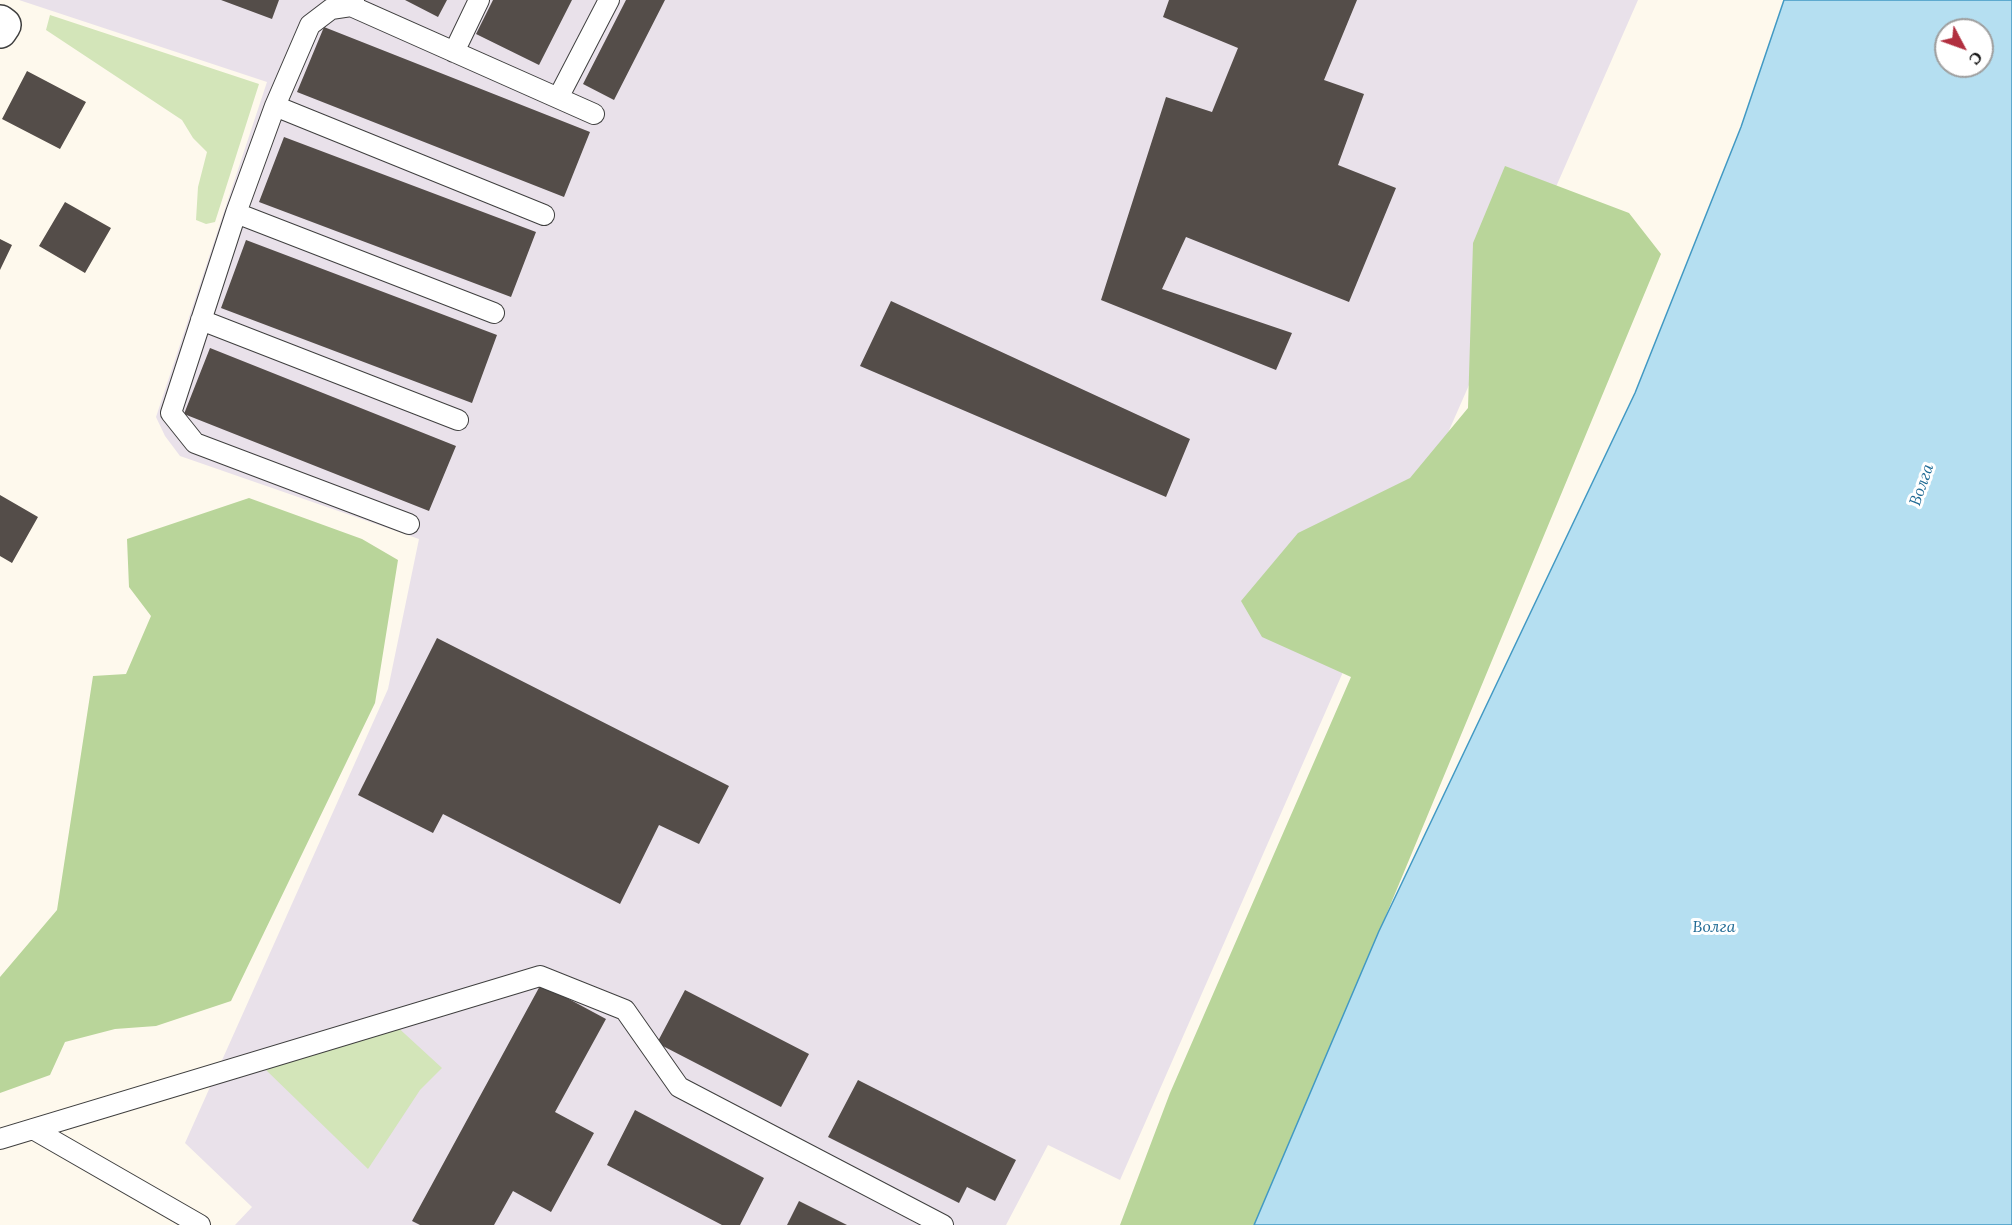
<!DOCTYPE html>
<html>
<head>
<meta charset="utf-8">
<style>
	body { margin:0 }
	#map { position:relative; width:2012px; height:1225px; overflow:hidden; background:#fef9ed; font-family:Lora,serif }
	canvas { display:block }
	.north { position:absolute; left:1934px; top:18px; width:60px; height:60px; box-sizing:border-box; background:#fff; border:2px solid #9e9e9e; border-radius:50%; rotate:131deg; font-size:16px; font-weight:700; line-height:24px; text-align:center; color:#0c0c0c }
	.north::after { content:''; display:block; margin:auto; width:21px; height:27px; background:#b12f3f; clip-path:polygon(50% 0,100% 100%,50% 72%,0 100%) }
</style>
</head>
<body>
<div id="map">
<canvas width="2012" height="1225"></canvas>
<div class="north">С</div>
</div>
<script>
const context = document.querySelector('canvas').getContext('2d');
context.lineJoin = 'round';
function paint(path, color) {
  context.fillStyle = color;
  context.fill(path, 'evenodd');
}
function toPath(rows) {
  const path = new Path2D();
  for (const r of rows) {
    path.moveTo(r[0], r[1]);
    for (let i = 2; i < r.length; i += 2) path.lineTo(r[i], r[i + 1]);
  }
  return path;
}
function stroke(path, color, width, dash) {
  context.strokeStyle = color;
  context.lineWidth = width;
  context.lineCap = dash ? 'butt' : 'round';
  context.setLineDash(dash || []);
  context.stroke(path);
}
function write(font, color, halo, rows, align = 'center') {
  context.font = font + ' Lora,serif';
  context.lineWidth = 6;
  context.setLineDash([]);
  context.textBaseline = 'middle';
  context.strokeStyle = halo;
  context.fillStyle = color;
  for (const [text, x, y, turn = 0] of rows) {
    context.save();
    context.translate(x, y);
    context.rotate((+turn || 0) * Math.PI / 180);
    context.textAlign = isNaN(turn) ? turn : align;
    if (halo) context.strokeText(text, 0, 0);
    context.fillText(text, 0, 0);
    context.restore();
  }
}
paint(toPath([
	[19,0,1638,0,1120,1180,1048,1145,1006,1225,235,1225,252,1207,185,1143,388,689,419,539,180,456,165,436,156,417,267,82]
]), '#e9e1ea');
paint(toPath([
	[50,15,259,84,215,222,206,224,196,220,198,187,207,152,193,138,182,120,46,30],
	[393,1023,442,1068,420,1090,368,1169,266,1070]
]), '#d3e5b9');
paint(toPath([
	[1505,166,1629,213,1661,254,1320,1074,1254,1225,1120,1225,1170,1093,1351,677,1262,637,1241,601,1298,533,1410,478,1468,408,1473,243],
	[249,498,362,539,398,560,375,703,231,1001,156,1026,115,1029,65,1042,50,1075,0,1093,0,977,57,910,93,676,126,674,151,616,129,587,127,539]
]), '#b9d59a');
const water = toPath([
	[1784,0,2012,0,2012,1225,1254,1225,1379,931,1635,393,1741,127,1784,0],
	[1946,30,1982,30,1982,66,1946,66,1946,30]
]);
paint(water, '#b5dff1');
stroke(water, '#4299c3', 1.5);
paint(toPath([
	[221,0,279,0,272,19],
	[405,0,447,0,438,17],
	[493,0,572,0,539,65,476,34],
	[626,0,665,0,614,100,583,84],
	[1169,0,1357,0,1324,80,1364,94,1338,165,1396,188,1349,302,1186,237,1162,289,1292,333,1276,370,1101,300,1166,97,1212,112,1238,48,1163,17],
	[324,27,590,132,564,197,297,92],
	[27,71,86,102,60,149,2,119],
	[284,137,536,232,511,297,259,202],
	[65,202,111,228,85,273,39,246],
	[0,239,12,245,0,270],
	[246,240,497,335,472,403,221,308],
	[891,301,1190,439,1166,497,860,366],
	[210,348,456,446,429,511,184,414],
	[0,495,38,517,12,563,0,556],
	[437,638,729,786,699,844,659,825,620,904,443,814,433,833,358,795],
	[541,984,606,1019,555,1112,594,1133,551,1212,513,1191,494,1225,420,1225,412,1221],
	[685,990,809,1054,781,1107,657,1043],
	[858,1080,1016,1160,995,1201,967,1187,959,1203,828,1137],
	[635,1110,764,1178,740,1225,722,1225,607,1165],
	[799,1201,847,1225,787,1225]
]), '#544d49');
const lane = toPath([
	[354,0,351,6,331,9,310,25,275,106,236,213,171,413,195,443,409,524],
	[351,6,558,98,609,0],
	[454,52,479,0],
	[558,98,594,114],
	[275,106,544,215],
	[236,213,494,313],
	[201,320,458,420],
	[33,1129,200,1225],
	[0,1139,540,976,625,1010,679,1087,943,1225]
]);
const street = toPath([
	[0,22,4,25,0,31]
]);
stroke(lane, '#3f3f3f', 22);
stroke(street, '#3f3f3f', 36);
stroke(lane, '#fff', 20);
stroke(street, '#fff', 33);
write('italic 16px', '#1f6a94', '#fff', [
	["Волга",1922,485,-71],
	["Волга",1714,927]
]);
</script>
</body>
</html>
